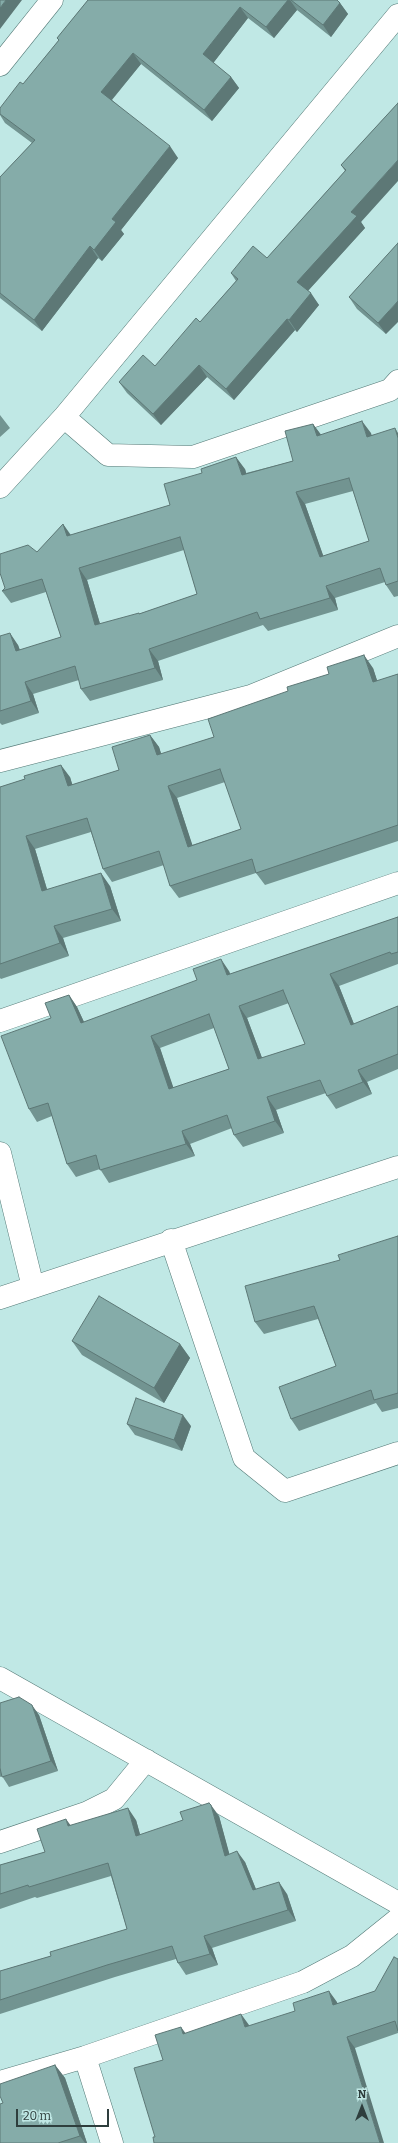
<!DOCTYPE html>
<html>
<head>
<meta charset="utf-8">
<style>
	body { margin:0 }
	#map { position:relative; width:398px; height:2143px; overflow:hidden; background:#c0e8e5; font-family:Bitter,serif }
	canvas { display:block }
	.north { position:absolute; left:342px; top:2087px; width:40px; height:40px; -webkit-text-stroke:3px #c0e8e5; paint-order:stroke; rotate:0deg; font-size:11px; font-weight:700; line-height:16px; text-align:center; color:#2e3e3d }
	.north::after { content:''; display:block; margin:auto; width:14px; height:18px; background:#2e3e3d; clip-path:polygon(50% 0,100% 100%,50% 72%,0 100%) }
	.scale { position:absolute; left:16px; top:2109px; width:93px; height:18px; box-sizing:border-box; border:2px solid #2e3e3d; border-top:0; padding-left:5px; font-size:12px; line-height:14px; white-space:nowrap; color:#2e3e3d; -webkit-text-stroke:3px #c0e8e5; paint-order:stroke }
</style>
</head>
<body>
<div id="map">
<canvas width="398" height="2143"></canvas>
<div class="north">N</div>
<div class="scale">20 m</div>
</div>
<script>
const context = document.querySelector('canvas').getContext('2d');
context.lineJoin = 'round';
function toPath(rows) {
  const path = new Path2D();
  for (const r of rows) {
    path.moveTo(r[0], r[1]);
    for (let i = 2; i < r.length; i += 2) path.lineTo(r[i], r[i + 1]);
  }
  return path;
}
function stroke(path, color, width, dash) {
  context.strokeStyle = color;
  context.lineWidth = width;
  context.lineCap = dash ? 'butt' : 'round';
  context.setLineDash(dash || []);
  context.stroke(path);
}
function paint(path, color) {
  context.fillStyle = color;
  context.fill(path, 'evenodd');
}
const minor = toPath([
	[0,65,52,0],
	[64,417,108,455,193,457,390,390,398,381],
	[0,487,64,417,398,15],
	[0,761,251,696,398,636],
	[0,1021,398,883],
	[0,1153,33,1287],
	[171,1240,244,1458,285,1491,398,1453],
	[0,1298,398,1167],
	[0,1678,398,1903],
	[0,1842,86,1813,114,1799,146,1760],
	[85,2057,112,2143],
	[0,2082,85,2057,303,1982,352,1956,398,1919]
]);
stroke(minor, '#537976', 23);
stroke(minor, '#fff', 22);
paint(toPath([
	[88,0,337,0,340,3,348,14,331,37,297,10,274,38,248,18,213,63,231,77,239,88,212,121,141,64,112,100,178,158,121,230,124,234,102,261,98,258,42,331,0,298,0,177,32,143,5,123,0,115,0,108,23,84,59,40,57,38],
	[398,103,361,222,365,228,308,291,319,305,297,332,295,330,234,400,207,377,161,425,127,393,119,382,155,366,200,322,236,281,231,273,267,258,345,171,341,165],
	[398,243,386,334,357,309,349,297],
	[0,415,10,428,0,437],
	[313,424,321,435,371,433,371,435,398,433,398,596,394,597,386,585,385,582,335,598,338,610,268,631,263,625,158,661,163,680,90,701,81,689,79,680,33,694,39,713,2,725,0,723,0,636,18,645,20,650,61,637,46,592,11,603,2,591,63,524,71,535,170,505,245,469,246,473,293,461],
	[353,491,369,541,323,556,305,504],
	[184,550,197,594,139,614,100,624,87,580],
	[373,668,377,681,398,674,398,841,265,885,256,873,179,898,170,886,164,865,112,882,103,869,91,832,35,849,47,889,110,886,121,921,63,938,69,956,1,979,0,978,0,787,25,779,70,777,72,785,119,770,150,735,159,747,161,754,214,737],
	[225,782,241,829,192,845,177,798],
	[398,917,398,964,339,986,354,1024,398,1006,398,1069,367,1082,372,1094,336,1109,327,1096,326,1093,276,1110,284,1133,243,1147,234,1135,232,1128,190,1144,195,1156,109,1183,100,1169,76,1177,67,1164,52,1116,37,1122,29,1109,51,1018,69,995,77,1007,84,1022,229,971,230,974],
	[289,1003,305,1044,262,1058,247,1018],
	[214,1028,229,1069,173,1088,160,1048],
	[398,1236,398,1408,382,1412,376,1403,299,1431,291,1419,336,1366,318,1319,264,1334,255,1322,340,1260],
	[72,1341,180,1344,190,1358,164,1403,82,1355],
	[127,1424,191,1426,182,1451,135,1435],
	[0,1703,39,1715,58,1771,9,1787,2,1776,0,1777],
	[219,1816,229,1854,245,1862,256,1889,287,1894,296,1921,212,1948,218,1965,186,1975,178,1963,176,1959,115,1977,0,2014,0,1971,51,1956,127,1929,111,1876,37,1898,35,1897,0,1909,0,1865,45,1852,71,1825,136,1820,140,1835],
	[398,1959,398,2033,355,2048,155,2137,163,2060,186,2033,249,2026,337,2002,337,2004,375,1991],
	[55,2065,65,2078,87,2143,0,2143,3,2103]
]), '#729491');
paint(toPath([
	[6,0,22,0,0,29,0,8],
	[288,0,290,0,297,10,274,38,266,27],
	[340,3,348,14,331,37,323,25],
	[240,7,248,18,211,66,203,54],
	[133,53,141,64,109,103,101,92],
	[231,77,239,88,212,121,204,110],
	[170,146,178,158,121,230,124,234,102,261,94,250,112,219],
	[398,160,398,181,361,222,365,228,305,294,297,282,351,212],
	[90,246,98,258,42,331,34,320],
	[311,293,319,305,297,332,289,320],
	[398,301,398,322,386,334,378,323],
	[287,319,295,330,234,400,226,389],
	[199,365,207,377,161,425,153,414],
	[362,421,371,433,376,449,367,437],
	[313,424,322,436,317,436],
	[395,428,398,433,398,438],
	[236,457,245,469,250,487,242,475],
	[296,492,305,504,328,569,320,557],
	[63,524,71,536,67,536],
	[79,568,87,580,104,637,95,625],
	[326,586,335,598,338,610,330,598],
	[10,633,18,645,24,663,16,651],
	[149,649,158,661,163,680,155,668],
	[364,655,373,668,382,695,373,682],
	[25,682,33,694,39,713,31,701],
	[150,735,159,747,166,768,157,755],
	[61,765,70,777,77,799,68,786],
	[168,786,177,798,197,859,188,847],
	[26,836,35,849,51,903,42,891],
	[101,873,110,886,121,921,112,909],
	[54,926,63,938,69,956,60,943],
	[221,959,229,971,235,988,227,975],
	[330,974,339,986,359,1037,351,1025],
	[69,995,77,1007,90,1035,81,1023],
	[239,1006,247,1018,267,1071,258,1059],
	[151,1036,160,1048,178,1101,169,1089],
	[358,1070,367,1082,372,1094,363,1082],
	[267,1097,276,1110,284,1133,275,1121],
	[182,1131,190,1144,195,1156,186,1144],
	[180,1344,190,1358,164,1403,154,1388],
	[183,1415,191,1426,182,1451,174,1440],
	[32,1705,39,1715,58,1771,51,1761],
	[211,1805,219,1816,233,1867,225,1856],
	[128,1808,136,1820,144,1848,136,1836],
	[66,1819,74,1830,68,1826],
	[237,1851,245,1862,261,1902,253,1890],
	[279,1882,287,1894,296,1921,288,1910],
	[204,1936,212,1948,218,1965,210,1954],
	[329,1991,337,2002,341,2016,333,2005],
	[241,2014,249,2025,253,2038,245,2027],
	[181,2027,189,2038,183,2034],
	[347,2037,355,2048,384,2143,380,2143],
	[55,2065,65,2078,87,2143,85,2143,80,2136]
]), '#5d7876');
const building = toPath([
	[0,0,6,0,0,8,0,0],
	[88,0,288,0,266,27,240,7,203,54,231,77,204,110,133,53,101,92,170,146,112,219,116,222,94,250,90,246,34,320,0,293,0,177,35,140,0,114,0,108,20,82,23,84,59,40,57,38,88,0],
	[291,0,337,0,340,3,323,25,291,0],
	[398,103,398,160,351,212,357,216,297,282,311,293,289,320,287,319,226,389,199,365,153,414,119,382,143,355,155,366,196,318,200,322,238,279,231,273,253,246,267,258,346,170,341,165,398,103],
	[398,243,398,301,378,323,349,297,398,243],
	[362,421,367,437,395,428,398,438,398,581,386,585,380,568,326,586,330,598,260,619,257,612,149,649,155,668,81,689,75,666,25,682,31,701,0,711,0,636,10,633,16,651,61,637,42,579,2,591,5,588,0,573,0,554,28,545,37,552,63,524,67,536,170,505,164,484,202,473,201,469,236,457,242,475,293,461,285,431,313,424,317,436,362,421],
	[349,478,369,541,320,557,296,492,349,478],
	[180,537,197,594,139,614,139,613,95,625,79,568,180,537],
	[364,655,373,682,398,674,398,825,256,873,252,859,170,886,159,851,103,869,87,818,26,836,42,891,101,873,112,909,54,926,60,943,0,964,0,787,25,779,24,776,61,765,68,786,119,770,112,747,150,735,157,755,214,737,208,719,288,691,287,687,329,674,327,667,364,655],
	[220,769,241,829,188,847,168,786,220,769],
	[398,917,398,952,391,954,390,952,330,974,351,1025,398,1006,398,1054,358,1070,363,1082,327,1096,320,1080,267,1097,275,1121,234,1135,227,1115,182,1131,186,1144,100,1170,96,1155,67,1164,48,1103,29,1109,1,1036,51,1018,45,1003,69,995,81,1023,197,980,193,969,221,959,227,975,398,917],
	[283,990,305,1044,258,1059,239,1006,283,990],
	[209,1014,229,1069,169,1089,151,1036,209,1014],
	[398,1236,398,1393,374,1400,371,1390,291,1419,279,1387,336,1366,314,1306,255,1322,245,1286,340,1260,338,1255,398,1236],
	[99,1296,180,1344,154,1388,72,1341,99,1296],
	[136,1398,183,1415,174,1440,127,1424,136,1398],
	[19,1697,32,1705,51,1761,2,1777,0,1768,0,1703,19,1697],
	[209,1803,211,1805,225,1856,237,1851,253,1890,279,1882,288,1910,204,1936,210,1954,178,1963,172,1946,107,1965,0,2000,0,1971,51,1956,50,1952,127,1929,108,1863,29,1887,28,1885,0,1894,0,1865,45,1852,37,1829,66,1819,68,1826,128,1808,136,1836,183,1820,180,1812,209,1803],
	[394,1957,398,1959,398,2031,395,2021,347,2037,380,2143,154,2143,153,2137,155,2137,134,2068,163,2060,155,2035,181,2027,183,2034,241,2014,245,2027,295,2011,293,2003,329,1991,333,2005,375,1991,394,1957],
	[55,2065,80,2136,58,2143,0,2143,0,2104,3,2103,0,2096,0,2084,55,2065]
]);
paint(building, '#85aca9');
stroke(building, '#5d7876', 1);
</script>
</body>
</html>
